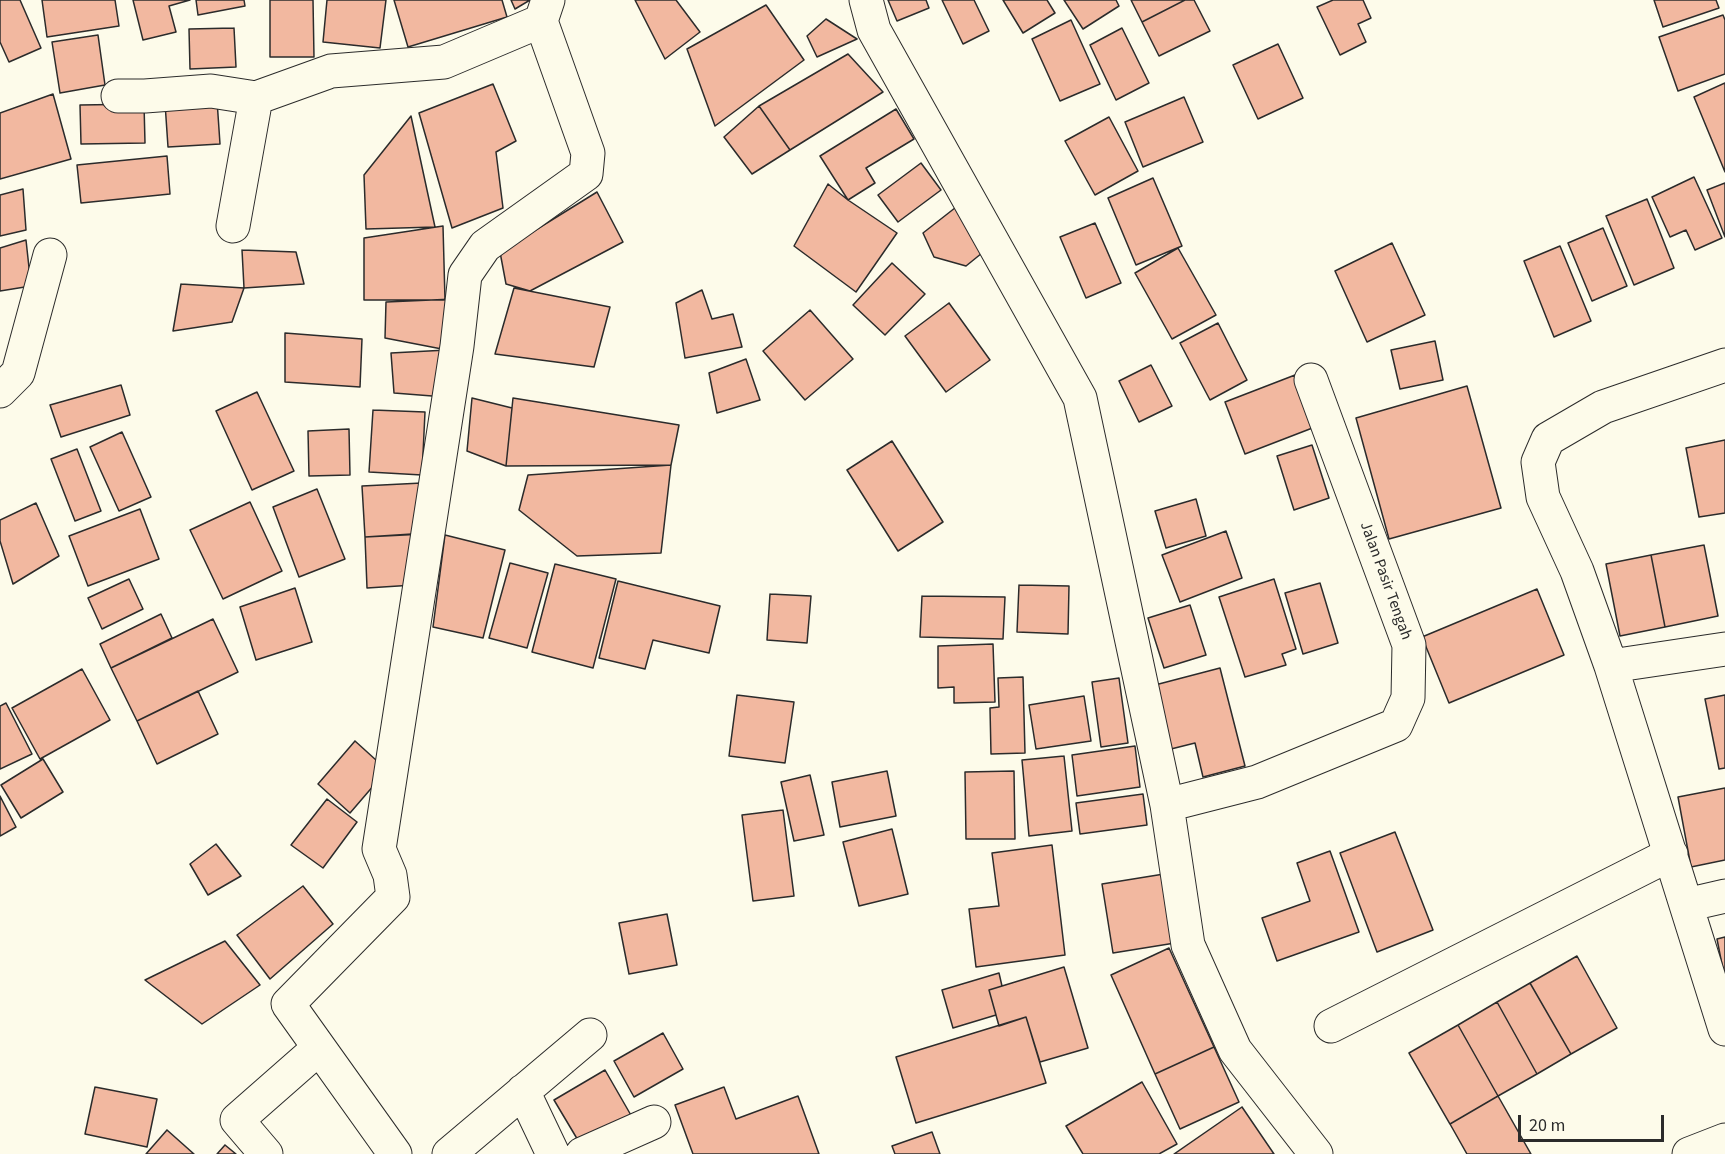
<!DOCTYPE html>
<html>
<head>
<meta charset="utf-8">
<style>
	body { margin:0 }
	#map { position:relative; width:1725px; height:1154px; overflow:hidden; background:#fdfbea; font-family:"Source Sans 3",sans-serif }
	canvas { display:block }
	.scale { position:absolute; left:1518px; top:1115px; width:146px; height:27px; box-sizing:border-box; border:3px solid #2b2b2b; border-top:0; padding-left:8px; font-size:18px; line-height:21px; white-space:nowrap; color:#2b2b2b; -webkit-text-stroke:4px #fdfbea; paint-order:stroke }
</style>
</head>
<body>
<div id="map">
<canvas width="1725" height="1154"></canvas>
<div class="scale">20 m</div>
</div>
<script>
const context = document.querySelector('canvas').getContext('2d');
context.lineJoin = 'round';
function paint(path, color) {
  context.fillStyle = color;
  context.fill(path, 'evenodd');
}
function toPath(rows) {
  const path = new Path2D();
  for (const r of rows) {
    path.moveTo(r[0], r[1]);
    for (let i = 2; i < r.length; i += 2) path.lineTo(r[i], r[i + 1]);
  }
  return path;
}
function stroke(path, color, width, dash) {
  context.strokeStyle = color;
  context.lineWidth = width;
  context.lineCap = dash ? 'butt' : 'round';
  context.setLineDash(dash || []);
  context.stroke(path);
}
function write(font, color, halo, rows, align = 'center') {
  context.font = font + ' "Source Sans 3",sans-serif';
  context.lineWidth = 4.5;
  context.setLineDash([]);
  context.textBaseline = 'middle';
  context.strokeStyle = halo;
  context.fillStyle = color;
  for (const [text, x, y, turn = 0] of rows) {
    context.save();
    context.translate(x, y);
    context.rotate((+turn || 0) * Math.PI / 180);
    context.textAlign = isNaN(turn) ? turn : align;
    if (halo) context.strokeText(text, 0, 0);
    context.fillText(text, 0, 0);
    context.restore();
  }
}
const building = toPath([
	[0,0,20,0,41,48,9,62,0,42,0,0],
	[42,0,115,0,119,26,47,37,42,0],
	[133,0,190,0,169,6,176,32,143,40,133,0],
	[196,0,244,0,245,6,198,15,196,0],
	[270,0,313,0,314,57,270,57,270,0],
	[327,0,386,0,380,48,323,42,327,0],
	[394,0,502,0,507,17,408,47,394,0],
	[511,0,530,0,515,9,511,0],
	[635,0,676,0,700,32,665,59,635,0],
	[888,0,926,0,929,8,897,21,888,0],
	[942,0,974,0,989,31,963,44,942,0],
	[1003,0,1047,0,1055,13,1023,33,1003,0],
	[1064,0,1116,0,1119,6,1083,29,1064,0],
	[1131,0,1185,0,1142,22,1131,0],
	[1185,0,1194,0,1210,31,1159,56,1142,22,1185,0],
	[1333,0,1363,0,1371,18,1358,24,1366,42,1340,55,1317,7,1333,0],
	[1654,0,1716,0,1719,8,1663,27,1654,0],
	[766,5,804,60,715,126,687,49,766,5],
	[1723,15,1725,20,1725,74,1678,91,1659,37,1723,15],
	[826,19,857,39,817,57,807,36,826,19],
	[1071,20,1100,84,1060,101,1032,39,1071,20],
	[234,28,236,67,190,69,189,29,234,28],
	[1122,28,1149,83,1116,100,1090,45,1122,28],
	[98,35,105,85,60,93,52,42,98,35],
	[1278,44,1303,98,1258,119,1233,65,1278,44],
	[848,54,883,92,790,150,759,106,848,54],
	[1725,83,1725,172,1694,97,1725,83],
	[493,84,516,141,496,152,503,208,452,228,419,113,493,84],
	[53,94,71,159,0,179,0,113,53,94],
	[1184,97,1203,142,1143,167,1125,122,1184,97],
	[217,100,220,144,168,147,165,103,217,100],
	[144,104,145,143,81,144,80,105,144,104],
	[759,106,790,150,752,174,724,137,759,106],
	[896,109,914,139,866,168,875,183,848,200,820,156,896,109],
	[411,116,435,227,366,229,364,175,411,116],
	[1109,117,1138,171,1095,195,1065,141,1109,117],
	[167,156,170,194,81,203,77,165,167,156],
	[921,163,941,190,898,222,878,195,921,163],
	[1694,177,1722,238,1695,250,1686,230,1670,237,1652,197,1694,177],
	[1153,178,1182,246,1136,265,1108,198,1153,178],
	[1725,183,1725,237,1707,190,1725,183],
	[828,184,848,200,897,233,856,292,794,246,828,184],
	[23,189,26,230,0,236,0,195,23,189],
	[597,192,623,242,530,291,506,284,500,252,597,192],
	[1647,199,1674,268,1634,285,1606,216,1647,199],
	[960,204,987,249,966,266,934,257,923,233,960,204],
	[1095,223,1121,283,1086,298,1060,237,1095,223],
	[443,226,445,300,364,300,364,238,443,226],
	[1603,228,1627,286,1592,301,1568,243,1603,228],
	[26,240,31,286,0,291,0,248,26,240],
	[1392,243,1425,315,1367,342,1335,271,1392,243],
	[1560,246,1591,321,1554,337,1524,261,1560,246],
	[1178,248,1216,315,1172,339,1135,273,1178,248],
	[242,250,296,252,304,284,244,288,242,250],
	[892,263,925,294,885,335,853,305,892,263],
	[181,284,244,288,232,322,173,331,181,284],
	[514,288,610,307,594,367,495,354,514,288],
	[702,290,712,319,733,314,742,347,685,358,676,303,702,290],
	[454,299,447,350,385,338,386,302,454,299],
	[949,303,990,360,946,392,905,336,949,303],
	[810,310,853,359,805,400,763,351,810,310],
	[1218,323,1247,380,1210,400,1180,343,1218,323],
	[285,333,362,339,360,387,285,382,285,333],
	[1435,341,1443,380,1400,389,1391,350,1435,341],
	[447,350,445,397,394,393,391,353,447,350],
	[746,359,760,400,717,413,709,373,746,359],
	[1151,365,1172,406,1139,422,1119,381,1151,365],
	[1295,375,1315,427,1245,454,1225,402,1295,375],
	[121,385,130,415,61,437,50,405,121,385],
	[1467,386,1501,508,1389,539,1356,418,1467,386],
	[257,392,294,471,252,490,216,411,257,392],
	[472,398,512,408,506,466,467,451,472,398],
	[513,398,679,425,671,465,506,466,513,398],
	[373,410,425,412,422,475,369,472,373,410],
	[349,429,350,475,309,476,308,431,349,429],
	[122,432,151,497,119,511,90,447,122,432],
	[1725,440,1725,513,1699,517,1686,448,1725,440],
	[892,441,943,522,898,551,847,470,892,441],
	[1312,445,1329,498,1294,510,1277,456,1312,445],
	[77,449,101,511,75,521,51,459,77,449],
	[671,465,661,553,577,556,519,510,528,475,671,465],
	[422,483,424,534,365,537,362,486,422,483],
	[317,489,345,559,299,577,273,507,317,489],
	[1196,499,1206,536,1166,548,1155,511,1196,499],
	[250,502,282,571,223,599,190,530,250,502],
	[36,503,59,556,13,584,0,541,0,520,36,503],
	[140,509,159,559,88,586,69,536,140,509],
	[1226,531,1242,578,1180,602,1162,555,1226,531],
	[412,534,414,585,367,588,365,537,412,534],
	[445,535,505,550,483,638,433,627,445,535],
	[1704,545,1718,616,1665,627,1651,555,1704,545],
	[1651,555,1665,627,1620,636,1606,564,1651,555],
	[510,563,548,573,527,648,489,638,510,563],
	[555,564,616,579,593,668,532,652,555,564],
	[129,579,143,609,102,629,88,598,129,579],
	[1274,579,1296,649,1282,654,1286,665,1245,677,1219,597,1274,579],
	[618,581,720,606,709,653,653,640,645,669,599,658,618,581],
	[1320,583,1338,643,1303,654,1285,593,1320,583],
	[1019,585,1069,586,1068,634,1017,632,1019,585],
	[295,588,312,642,256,660,240,607,295,588],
	[1537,589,1564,655,1449,703,1422,637,1537,589],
	[770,594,811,596,807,643,767,640,770,594],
	[922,596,1005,597,1003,639,920,637,922,596],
	[1190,605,1206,655,1164,668,1148,618,1190,605],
	[161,614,172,638,111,668,100,644,161,614],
	[213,619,238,672,137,721,111,668,213,619],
	[993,644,995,702,954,703,954,687,938,688,938,646,993,644],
	[1220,668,1245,766,1203,777,1195,743,1171,749,1155,685,1220,668],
	[82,669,110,720,40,759,12,708,82,669],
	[1023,677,1025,753,991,754,990,708,999,707,998,678,1023,677],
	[1119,678,1128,743,1101,747,1092,682,1119,678],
	[198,691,218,734,157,764,137,721,198,691],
	[737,695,794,702,785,763,729,756,737,695],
	[1725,695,1725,768,1719,769,1705,699,1725,695],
	[1084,696,1091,741,1036,749,1029,705,1084,696],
	[6,703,32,754,0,769,0,706,6,703],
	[355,741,387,770,350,813,318,784,355,741],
	[1135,746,1140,787,1077,796,1072,755,1135,746],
	[1064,756,1072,831,1029,836,1022,760,1064,756],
	[43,759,63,792,21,818,1,785,43,759],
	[887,771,896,816,840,827,832,782,887,771],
	[1014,771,1015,839,966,839,965,772,1014,771],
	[810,775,824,835,794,841,781,782,810,775],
	[1725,788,1725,860,1691,867,1678,797,1725,788],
	[1143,794,1147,825,1080,834,1076,803,1143,794],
	[0,796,16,827,0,836,0,796],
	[327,799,357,822,323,868,291,845,327,799],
	[783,810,794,896,753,901,742,815,783,810],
	[892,829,908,894,859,906,843,842,892,829],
	[1395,832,1433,930,1377,952,1340,853,1395,832],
	[216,844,241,876,208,895,190,864,216,844],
	[1052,845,1065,955,976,967,969,909,999,906,992,853,1052,845],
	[1330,851,1359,932,1277,961,1262,918,1310,901,1297,863,1330,851],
	[1164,874,1175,943,1113,953,1102,884,1164,874],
	[303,886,333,924,270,979,237,935,303,886],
	[667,914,677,965,629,974,619,923,667,914],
	[1725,937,1725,980,1717,939,1725,937],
	[225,941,260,985,202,1024,145,980,225,941],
	[1169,948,1214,1047,1155,1074,1111,975,1169,948],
	[1577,956,1617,1028,1571,1054,1530,983,1577,956],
	[1064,967,1088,1048,1040,1062,1026,1017,999,1026,989,990,1064,967],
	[999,973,1002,986,989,990,996,1015,953,1028,942,990,999,973],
	[1530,983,1571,1054,1537,1074,1497,1002,1530,983],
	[1497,1002,1537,1074,1498,1096,1458,1025,1497,1002],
	[1026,1017,1046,1083,916,1123,896,1057,1026,1017],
	[1458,1025,1498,1096,1450,1124,1409,1053,1458,1025],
	[663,1033,683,1069,634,1097,614,1061,663,1033],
	[1214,1047,1239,1102,1180,1129,1155,1074,1214,1047],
	[605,1070,632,1117,582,1147,554,1100,605,1070],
	[1142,1082,1177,1144,1159,1154,1083,1154,1066,1126,1142,1082],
	[95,1087,157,1099,147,1147,85,1134,95,1087],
	[724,1087,736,1119,798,1096,819,1154,693,1154,675,1105,724,1087],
	[1498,1096,1531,1154,1467,1154,1450,1124,1498,1096],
	[1242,1107,1274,1154,1174,1154,1242,1107],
	[167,1130,194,1154,146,1154,167,1130],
	[932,1132,940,1154,895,1154,892,1146,932,1132],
	[225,1145,236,1154,217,1154,225,1145]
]);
paint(building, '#f2b8a0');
stroke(building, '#2b2b2b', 1.5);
const minor = toPath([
	[866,0,874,30,1080,398,1167,805,1188,945,1235,1050,1316,1154],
	[118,96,145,96,211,91,256,98,331,71,444,62,541,21],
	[233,226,256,98],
	[1725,365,1603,407,1548,439,1538,462,1543,497,1577,571,1611,666,1725,1029],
	[0,391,18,373,50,255],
	[1611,666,1725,649],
	[1167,805,1257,782,1396,725,1408,698,1409,645,1311,380],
	[1686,905,1725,896],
	[1331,1026,1671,854],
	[523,1091,553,1154],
	[266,1154,237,1120,319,1048],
	[395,1154,288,1004,393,897,390,875,379,849,457,346,465,275,485,246,586,174,588,153,541,21,548,0],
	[449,1154,590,1035],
	[582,1154,654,1122],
	[1689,1154,1725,1140]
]);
stroke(minor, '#2b2b2b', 35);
stroke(minor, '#fdfbea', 33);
write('16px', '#2b2b2b', '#fdfbea', [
	["Jalan Pasir Tengah",1385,581,70]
]);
</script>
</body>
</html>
